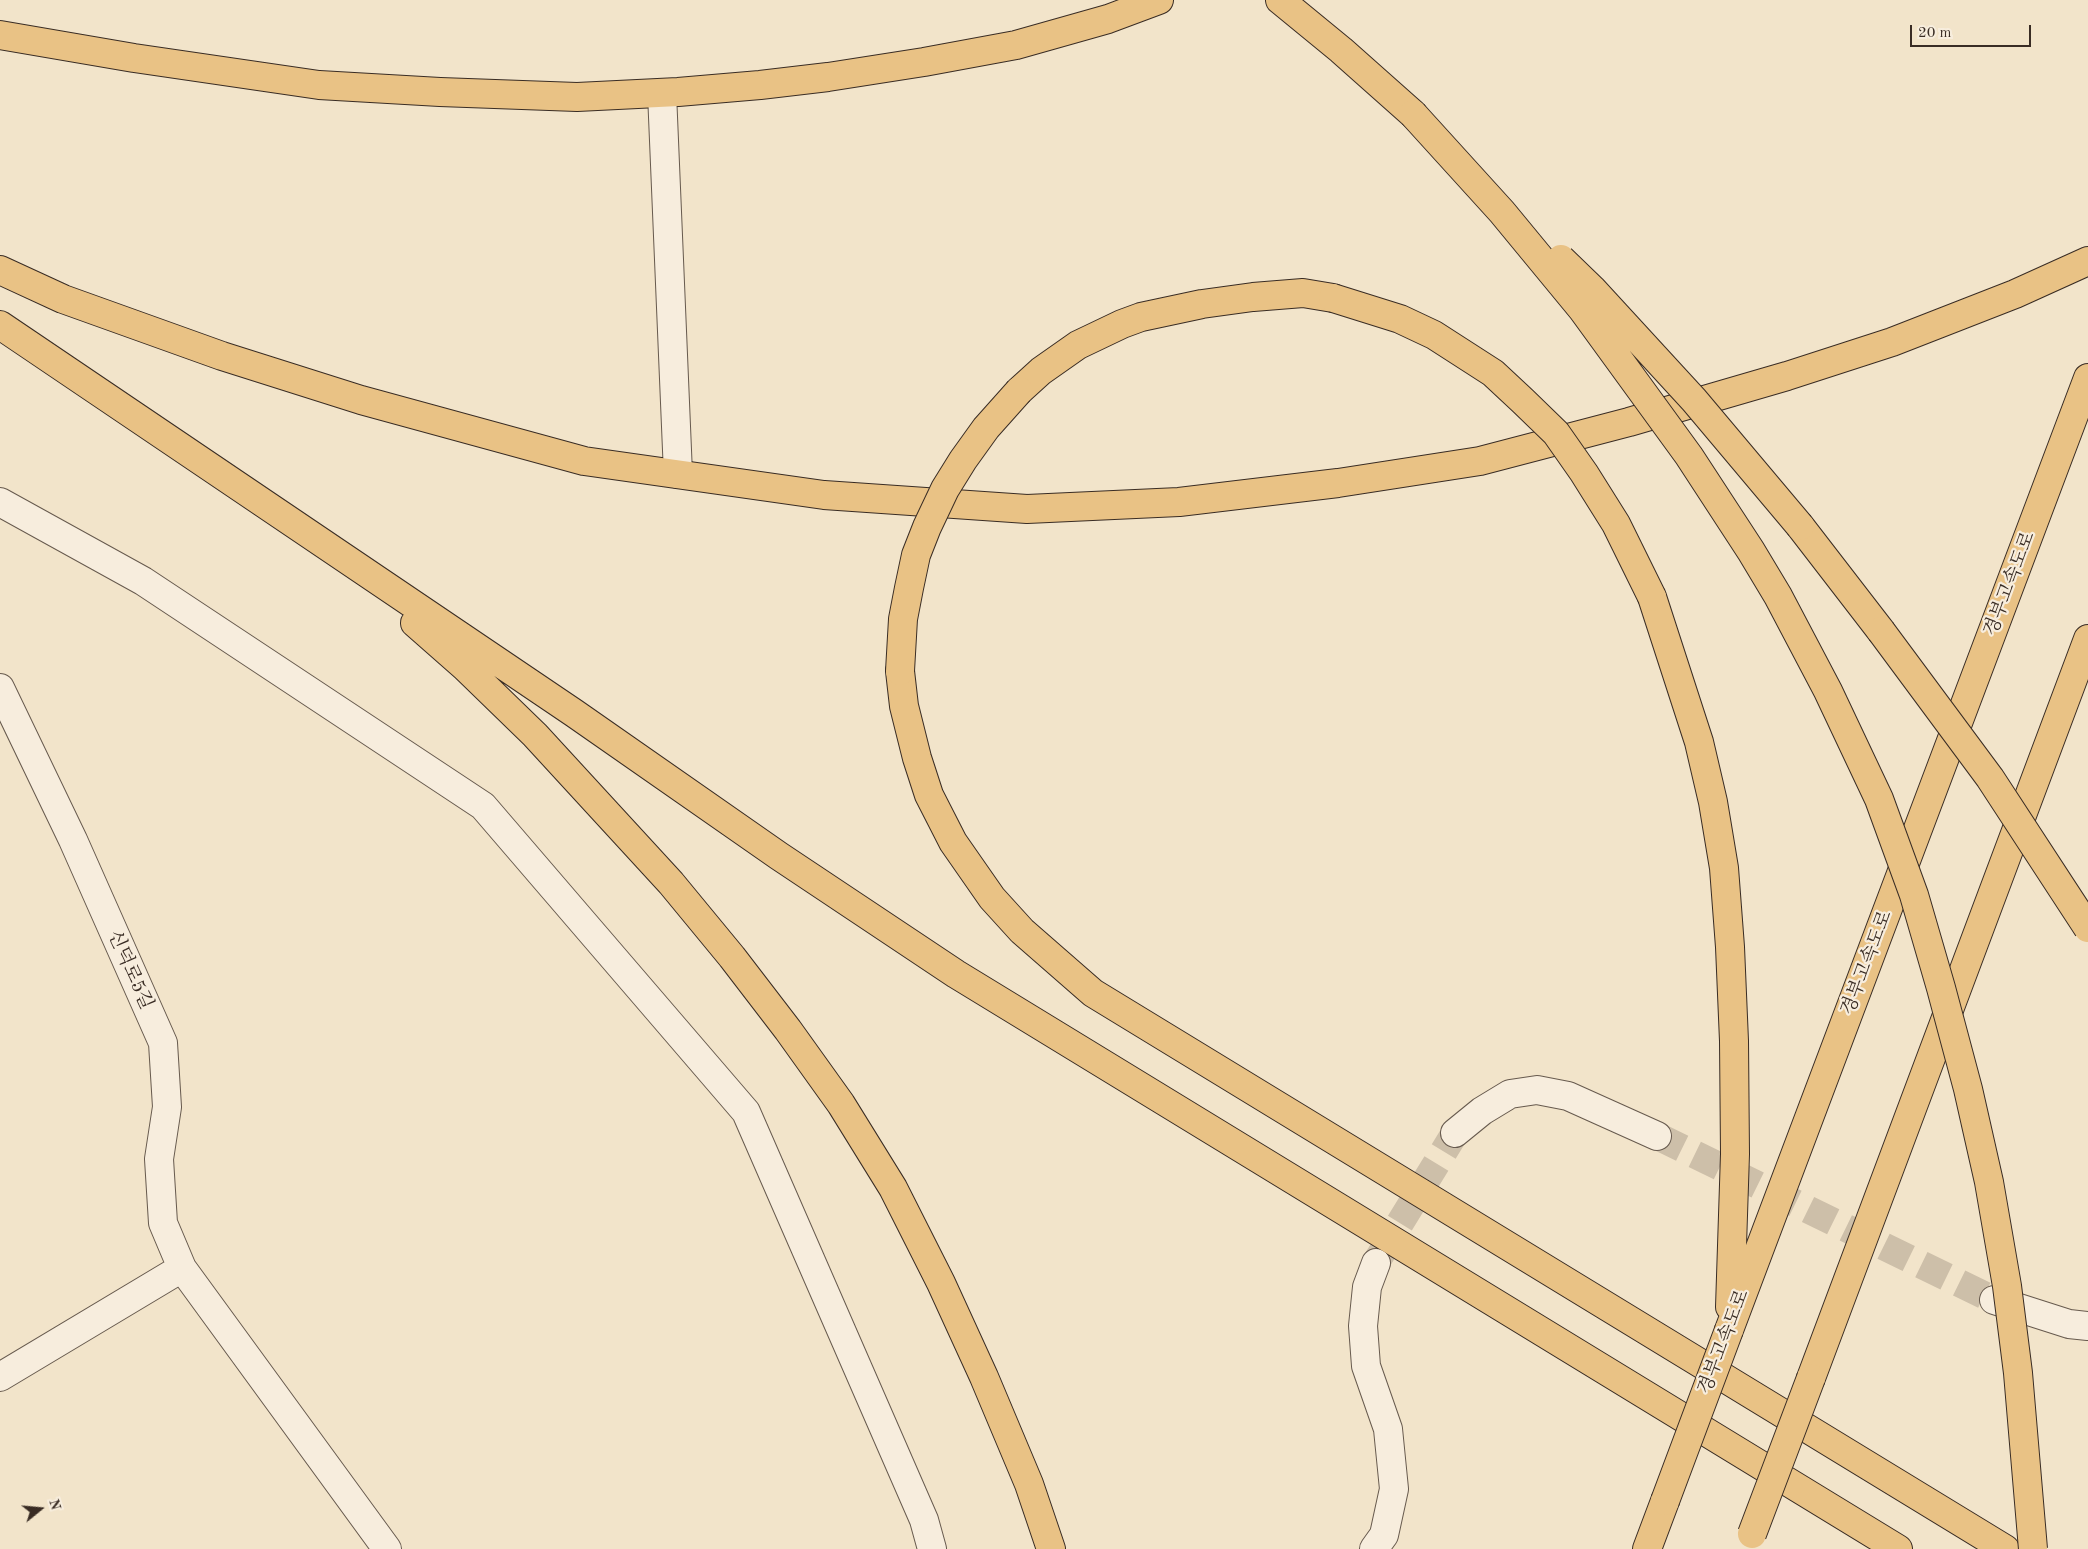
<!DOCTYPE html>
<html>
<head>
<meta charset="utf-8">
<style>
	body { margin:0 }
	#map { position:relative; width:2088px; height:1549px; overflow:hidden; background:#f2e4ca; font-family:"Old Standard TT",serif }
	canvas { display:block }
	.north { position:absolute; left:15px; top:1484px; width:50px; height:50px; -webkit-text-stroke:4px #f7eddd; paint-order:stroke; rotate:73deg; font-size:14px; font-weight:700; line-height:20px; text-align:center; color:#392c24 }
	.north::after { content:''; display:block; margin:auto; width:18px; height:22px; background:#392c24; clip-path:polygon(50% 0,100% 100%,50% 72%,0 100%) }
	.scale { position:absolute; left:1910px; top:25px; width:121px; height:22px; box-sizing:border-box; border:2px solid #392c24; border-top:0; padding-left:6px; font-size:15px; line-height:18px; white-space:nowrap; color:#392c24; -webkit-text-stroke:4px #f7eddd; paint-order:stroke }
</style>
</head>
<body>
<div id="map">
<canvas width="2088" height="1549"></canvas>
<div class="north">N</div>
<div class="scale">20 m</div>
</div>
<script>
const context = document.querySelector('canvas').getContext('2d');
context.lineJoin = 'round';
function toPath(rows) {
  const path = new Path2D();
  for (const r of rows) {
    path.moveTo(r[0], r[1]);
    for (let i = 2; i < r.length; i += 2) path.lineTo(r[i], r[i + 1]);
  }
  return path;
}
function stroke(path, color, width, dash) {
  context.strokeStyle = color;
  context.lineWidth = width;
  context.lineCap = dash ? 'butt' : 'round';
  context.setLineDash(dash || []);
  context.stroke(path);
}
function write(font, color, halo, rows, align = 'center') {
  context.font = font + ' "Old Standard TT","Noto Serif KR",serif';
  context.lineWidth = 4.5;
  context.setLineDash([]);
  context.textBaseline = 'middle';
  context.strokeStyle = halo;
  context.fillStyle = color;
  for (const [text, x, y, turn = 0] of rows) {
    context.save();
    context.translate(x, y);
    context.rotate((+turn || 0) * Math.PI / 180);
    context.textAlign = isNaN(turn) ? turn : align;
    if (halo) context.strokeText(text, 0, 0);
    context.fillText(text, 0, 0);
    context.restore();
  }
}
stroke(toPath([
	[1657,1136,1994,1300],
	[1378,1259,1455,1133]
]), '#cdbfa9', 28, [28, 14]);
const minor = toPath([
	[662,93,678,474],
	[0,502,143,581,483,806,746,1112,924,1520,932,1549],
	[0,688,73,840,163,1043,167,1107,159,1159,163,1223,182,1268,387,1549],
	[1455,1133,1482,1111,1510,1094,1537,1090,1568,1096,1657,1136],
	[1994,1300,2069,1324,2088,1326],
	[0,1377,182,1268],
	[1374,1549,1384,1535,1394,1489,1388,1429,1366,1366,1363,1326,1367,1287,1376,1263]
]);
const highway = toPath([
	[1280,0,1341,50,1413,114],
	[0,35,134,58,319,85,440,92,577,97,678,92,760,85,828,77,924,62,1016,45,1108,19,1159,0],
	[0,270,63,299,222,356,361,400,584,461,824,495,1027,509,1179,502,1338,483,1480,461,1629,422,1787,376,1892,342,2015,294,2088,261],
	[0,325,574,713,779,856,956,974,1898,1549],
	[1019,391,1041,371,1078,345,1122,324,1141,317,1202,304,1253,297,1303,293,1333,298],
	[1800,526,1881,631],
	[1652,597,1699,742,1713,802,1724,868,1730,947,1734,1041,1735,1154,1730,1307],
	[415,623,465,667,535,735,671,883,732,957,788,1030,841,1104,893,1188,941,1283,984,1377,1029,1484,1051,1549],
	[900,671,904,706,917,758,929,795,953,842,992,898,1022,931,1093,993,2005,1549],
	[1729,1330,2088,378],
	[1811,1378,2088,639],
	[1647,1549,1665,1501]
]);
stroke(minor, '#675a4e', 30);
stroke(highway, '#392c24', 30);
stroke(minor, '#f7eddd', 28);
stroke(highway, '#e9c285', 28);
const highwayBridge = toPath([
	[1413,114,1502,212,1582,309,1689,456,1751,551,1778,596,1828,691,1879,799,1914,895,1941,988,1968,1089,1989,1182,2007,1286,2018,1373,2033,1549],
	[1561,259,1592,289,1694,400,1800,526],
	[1333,298,1400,319,1434,335,1493,373,1523,401,1556,433,1584,473,1616,524,1652,597],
	[1881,631,1990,778,2088,928],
	[900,671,903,619,909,588,916,555,927,527,945,489,963,460,986,428,1019,391],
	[1665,1501,1729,1330],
	[1752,1534,1811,1378]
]);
stroke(highwayBridge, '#392c24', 30, []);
stroke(highwayBridge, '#e9c285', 28);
write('19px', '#392c24', '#f7eddd', [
	["경부고속도로",2010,584,-69],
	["경부고속도로",1867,963,-69],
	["신덕로5길",130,970,66],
	["경부고속도로",1724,1342,-69]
]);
</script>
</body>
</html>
